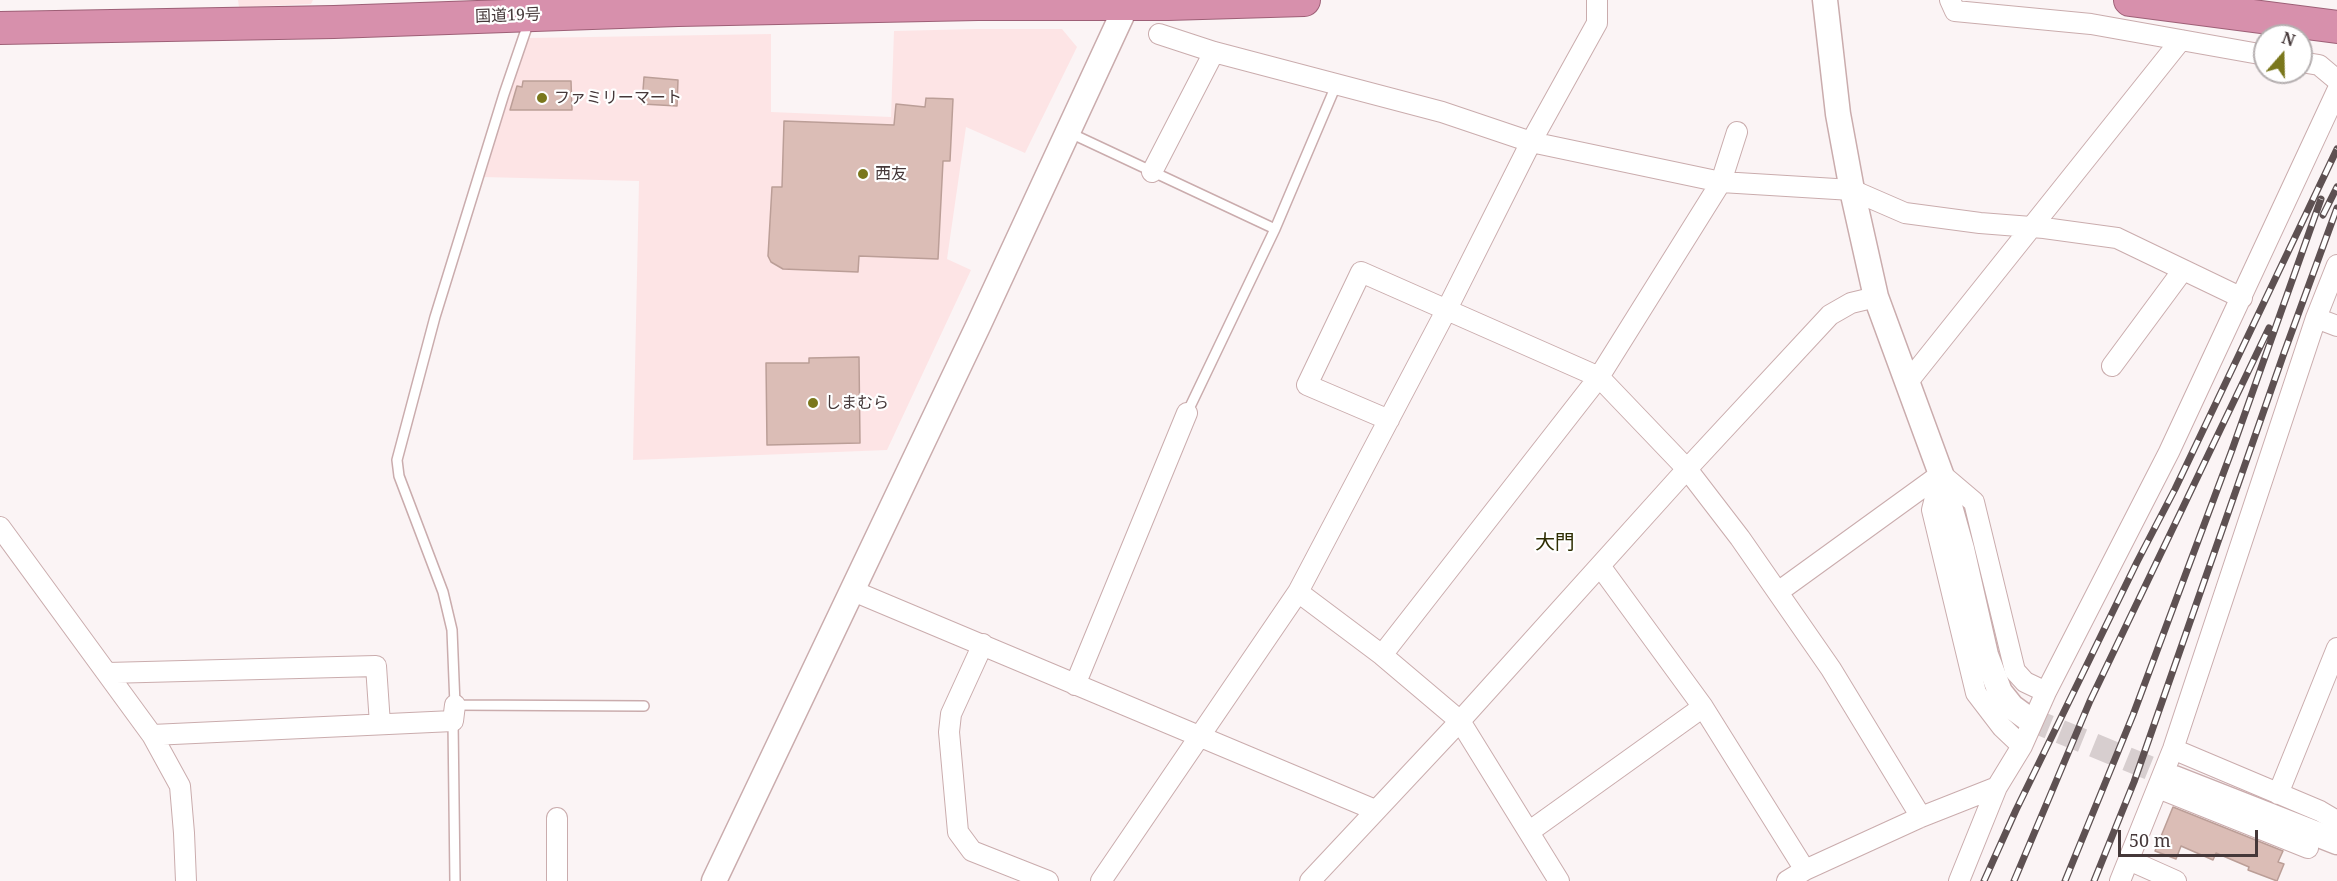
<!DOCTYPE html>
<html>
<head>
<meta charset="utf-8">
<style>
	body { margin:0 }
	#map { position:relative; width:2337px; height:881px; overflow:hidden; background:#fbf4f5; font-family:"Noto Serif",serif }
	canvas { display:block }
	.north { position:absolute; left:2253px; top:24px; width:60px; height:60px; box-sizing:border-box; background:#fff; border:2px solid #b5afb0; border-radius:50%; rotate:20deg; font-size:16px; font-weight:700; line-height:24px; text-align:center; color:#453839 }
	.north::after { content:''; display:block; margin:auto; width:21px; height:27px; background:#7a771c; clip-path:polygon(50% 0,100% 100%,50% 72%,0 100%) }
	.scale { position:absolute; left:2118px; top:830px; width:140px; height:27px; box-sizing:border-box; border:3px solid #453839; border-top:0; padding-left:8px; font-size:18px; line-height:21px; white-space:nowrap; color:#453839; -webkit-text-stroke:4px #fff; paint-order:stroke }
</style>
</head>
<body>
<div id="map">
<canvas width="2337" height="881"></canvas>
<div class="north">N</div>
<div class="scale">50 m</div>
</div>
<script>
const context = document.querySelector('canvas').getContext('2d');
context.lineJoin = 'round';
function paint(path, color) {
  context.fillStyle = color;
  context.fill(path, 'evenodd');
}
function toPath(rows) {
  const path = new Path2D();
  for (const r of rows) {
    path.moveTo(r[0], r[1]);
    for (let i = 2; i < r.length; i += 2) path.lineTo(r[i], r[i + 1]);
  }
  return path;
}
function stroke(path, color, width, dash) {
  context.strokeStyle = color;
  context.lineWidth = width;
  context.lineCap = dash ? 'butt' : 'round';
  context.setLineDash(dash || []);
  context.stroke(path);
}
function write(font, color, halo, rows, align = 'center') {
  context.font = font + ' "Noto Serif","Noto Sans JP",serif';
  context.lineWidth = 4.5;
  context.setLineDash([]);
  context.textBaseline = 'middle';
  context.strokeStyle = halo;
  context.fillStyle = color;
  for (const [text, x, y, turn = 0] of rows) {
    context.save();
    context.translate(x, y);
    context.rotate((+turn || 0) * Math.PI / 180);
    context.textAlign = isNaN(turn) ? turn : align;
    if (halo) context.strokeText(text, 0, 0);
    context.fillText(text, 0, 0);
    context.restore();
  }
}
paint(toPath([
	[238,0,313,0,311,4,239,7],
	[976,29,1062,29,1077,47,1025,153,966,127,947,259,971,270,887,450,633,460,639,181,483,177,516,70,529,38,771,34,771,112,891,117,894,31]
]), '#fde4e5');
const building = toPath([
	[644,77,678,80,677,106,642,104,644,77],
	[523,81,571,81,572,110,510,110,517,86,522,87,523,81],
	[926,98,953,99,950,161,943,161,938,259,859,256,858,272,783,269,771,262,768,256,772,187,782,187,784,121,894,125,896,104,925,107,926,98],
	[859,357,860,443,767,445,766,363,809,363,809,358,859,357],
	[2173,807,2283,851,2278,862,2284,864,2277,881,2248,870,2249,867,2216,853,2213,860,2181,846,2176,859,2155,851,2173,807]
]);
paint(building, '#dbbdb6');
stroke(building, '#bb9e97', 1.5);
stroke(toPath([
	[2027,718,2174,778]
]), '#d7cecf', 24, [24, 12]);
const service = toPath([
	[529,21,504,94,435,317,397,460,399,476,443,592,452,630,455,705,644,706],
	[1068,132,1275,229],
	[1187,413,1275,229,1337,83],
	[453,721,455,881]
]);
const minor = toPath([
	[1950,0,1955,11,2091,24,2265,55],
	[1159,34,1214,52,1442,112,1531,142,1721,182,1852,190,1905,213,1980,223,2044,228,2117,238,2242,298],
	[2301,62,2319,65,2337,80],
	[1152,172,1214,52],
	[2316,318,2337,326],
	[2112,366,2183,270],
	[1907,383,2181,40],
	[1389,420,1307,385,1361,272,1599,377,1687,469,1740,538,1831,669,1921,817],
	[1941,474,1932,510,1976,693,2002,727,2022,746],
	[1941,474,1974,502,2015,671,2025,682,2046,692],
	[0,527,152,735,180,786,184,833,186,881],
	[1600,566,1703,707,1805,870],
	[851,590,1375,810],
	[1298,592,1382,655,1460,721,1559,881],
	[1778,592,1941,474],
	[983,644,951,714,949,732,958,832,972,851,1048,881],
	[1382,655,1599,377,1721,182,1737,132],
	[107,673,376,666,380,724],
	[1075,685,1187,413],
	[152,735,453,721,455,705],
	[2173,749,2320,811,2337,821],
	[2158,788,2308,848],
	[2278,794,2337,648],
	[557,818,557,881],
	[1530,831,1703,707],
	[2129,860,2176,881],
	[1101,881,1298,592,1447,309,1531,142,1597,23,1597,0],
	[1310,881,1460,721,1687,469,1830,315,1851,303,1876,297],
	[1787,881,1805,870,1921,817,1997,787],
	[1959,881,1997,787,2022,746,2046,692,2169,452,2337,91],
	[2120,881,2173,749,2316,318,2337,265]
]);
const tertiary = toPath([
	[1825,0,1838,114,1852,190,1876,297,1941,474,1962,549,1986,655,2000,692,2012,707,2027,718],
	[2174,778,2337,842],
	[714,881,979,324,1129,0]
]);
const trunk = toPath([
	[2130,0,2337,27],
	[0,28,334,22,678,10,978,4,1168,4,1304,0]
]);
stroke(service, '#caacad', 12);
stroke(minor, '#caacad', 22);
stroke(tertiary, '#caacad', 27);
stroke(trunk, '#9d5f76', 34);
stroke(service, '#fff', 9);
stroke(minor, '#fff', 20);
stroke(tertiary, '#fff', 24);
stroke(trunk, '#d790ac', 32);
const rail = toPath([
	[2323,215,2337,187],
	[1984,881,2016,810,2137,562,2175,489,2337,149],
	[2014,881,2090,701,2269,328],
	[2065,881,2133,715,2232,450,2321,199],
	[2094,881,2134,782,2284,353,2337,208]
]);
stroke(rail, '#5e5152', 7);
stroke(rail, '#fff', 4.5, [14]);
for (const [x, y, r, color] of [
	[542,98,6,"#7a771c"],
	[863,174,6,"#7a771c"],
	[813,403,6,"#7a771c"]
]) {
  const dot = new Path2D();
  dot.arc(x, y, r, 0, 2 * Math.PI);
  context.fillStyle = color;
  context.fill(dot);
  stroke(dot, '#fff', 2);
}
write('16px', '#453839', '#fff', [
	["国道19号",508,16,-2]
]);
write('16px', '#453839', '#fff', [
	["ファミリーマート",554,98],
	["西友",875,174],
	["しまむら",825,403]
], 'left');
write('20px', '#2f2e03', '#fff', [
	["大門",1555,543]
]);
</script>
</body>
</html>
